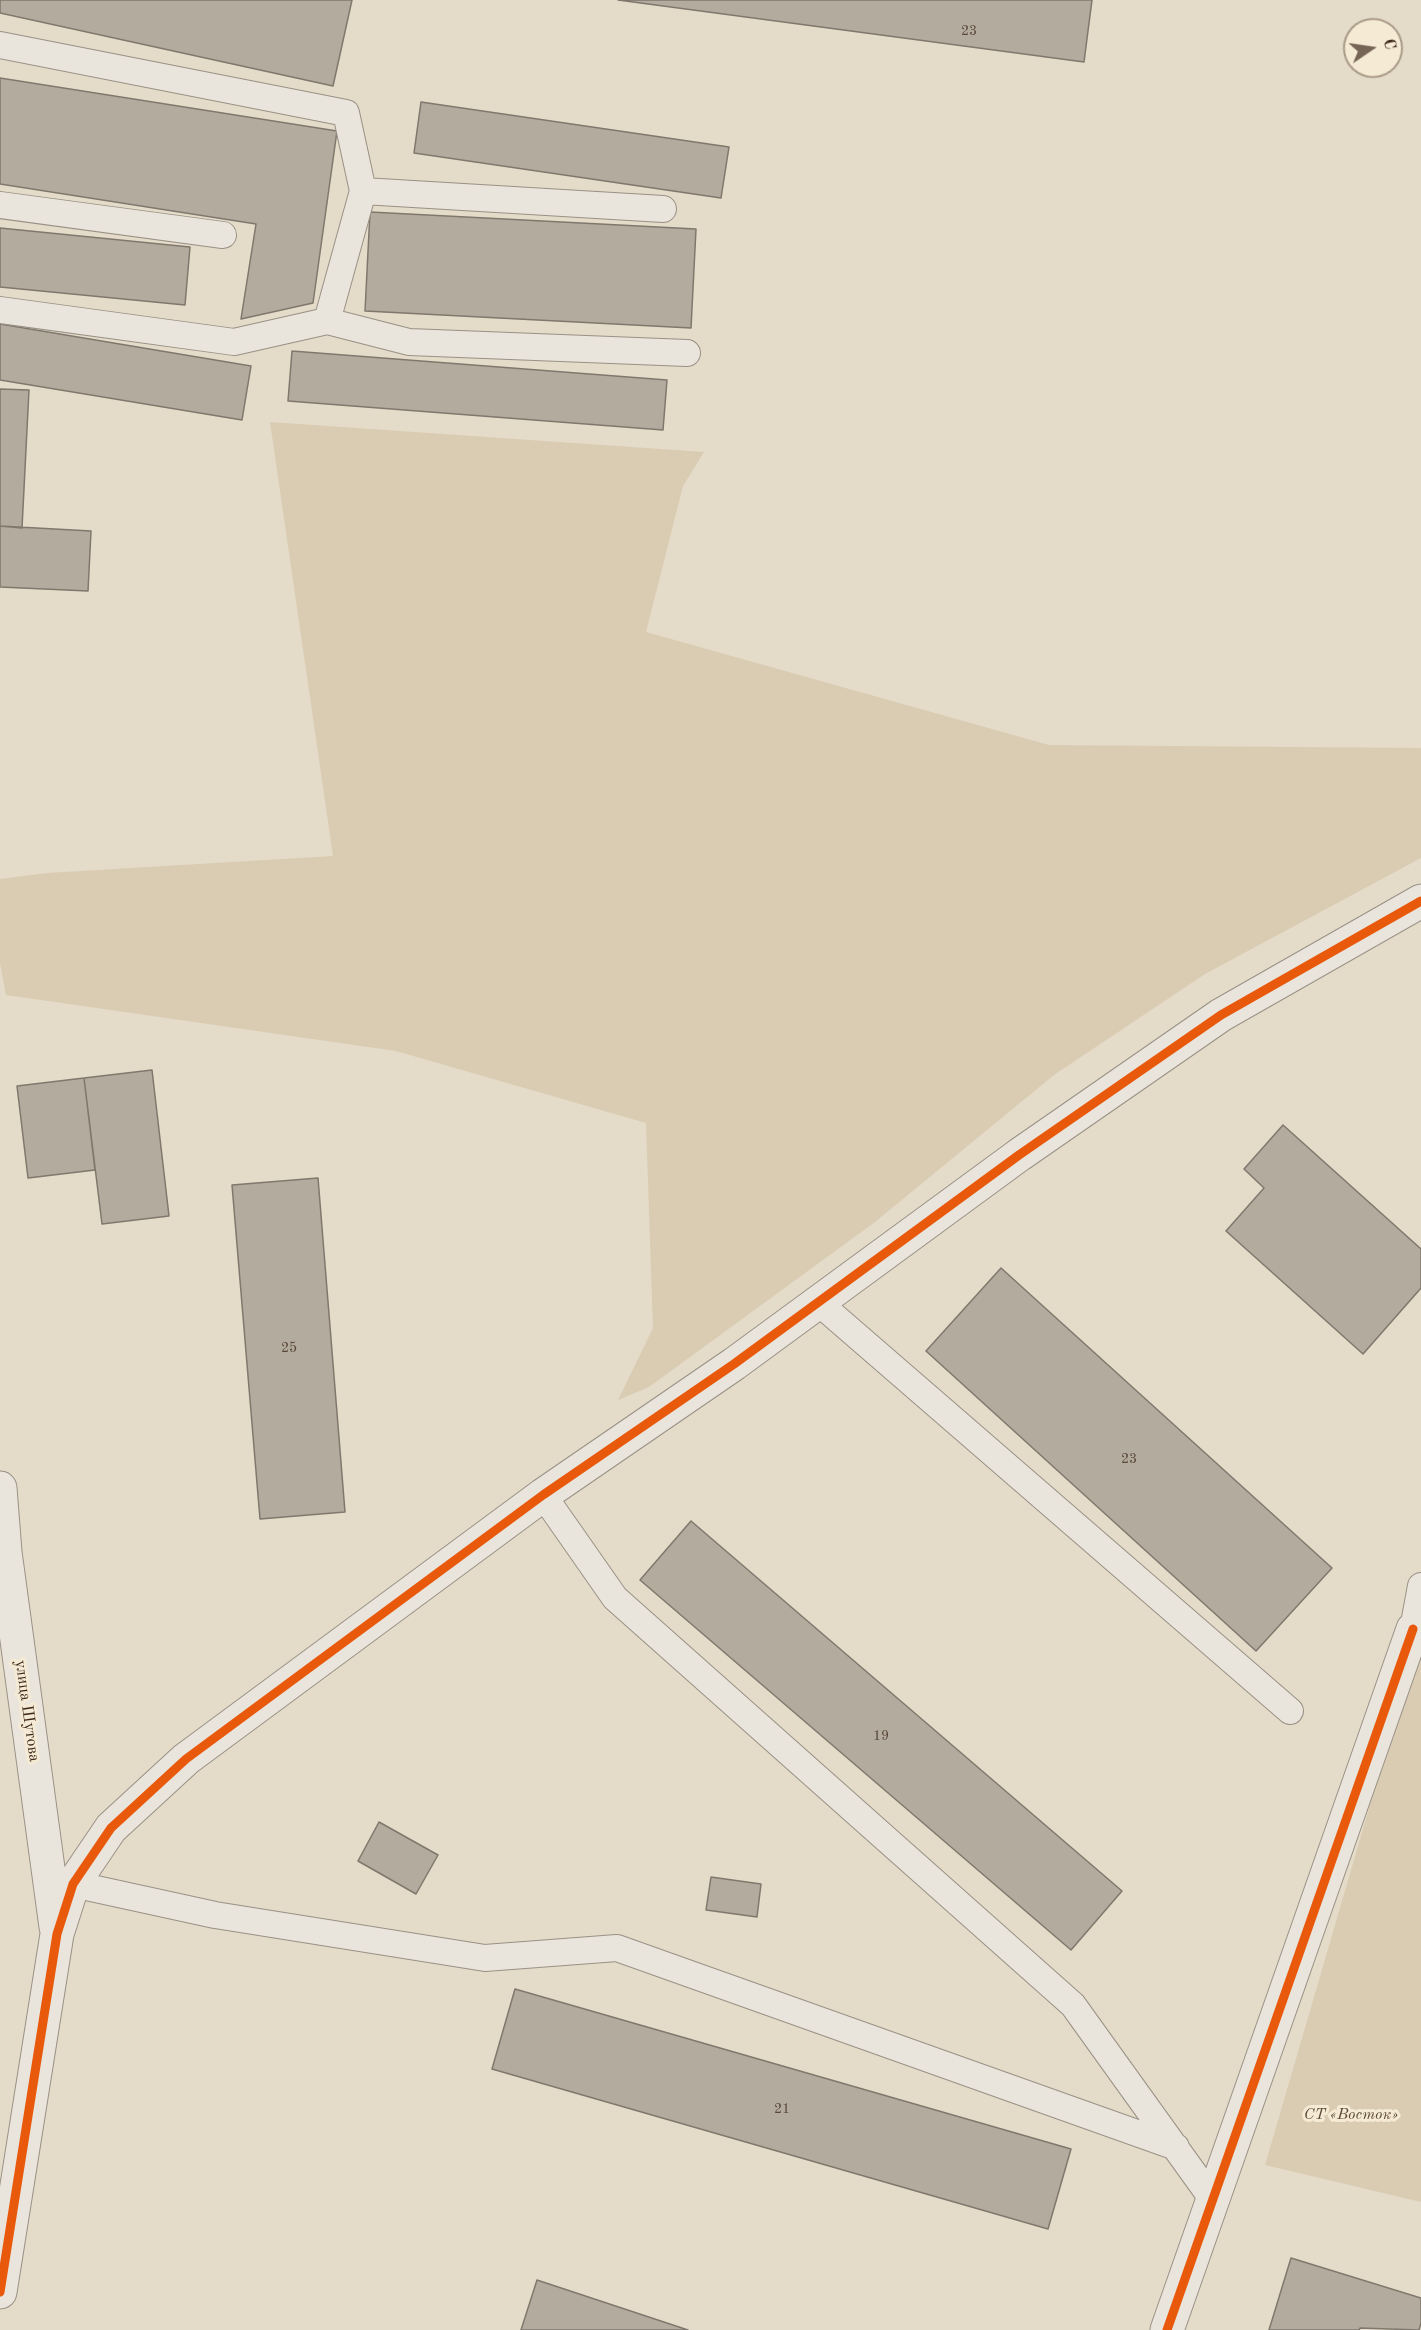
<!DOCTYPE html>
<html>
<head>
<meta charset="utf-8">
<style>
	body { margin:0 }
	#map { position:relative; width:1421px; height:2330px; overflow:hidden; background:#e4dbc9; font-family:"Old Standard TT",serif }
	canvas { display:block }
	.north { position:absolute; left:1343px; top:18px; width:60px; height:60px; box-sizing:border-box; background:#f5ead4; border:2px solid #aa9b88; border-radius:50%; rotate:77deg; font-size:16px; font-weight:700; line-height:24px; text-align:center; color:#3a2517 }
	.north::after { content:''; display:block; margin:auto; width:21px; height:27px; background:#766555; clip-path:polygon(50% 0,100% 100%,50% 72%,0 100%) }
</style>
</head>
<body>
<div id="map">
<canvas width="1421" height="2330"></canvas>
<div class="north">С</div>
</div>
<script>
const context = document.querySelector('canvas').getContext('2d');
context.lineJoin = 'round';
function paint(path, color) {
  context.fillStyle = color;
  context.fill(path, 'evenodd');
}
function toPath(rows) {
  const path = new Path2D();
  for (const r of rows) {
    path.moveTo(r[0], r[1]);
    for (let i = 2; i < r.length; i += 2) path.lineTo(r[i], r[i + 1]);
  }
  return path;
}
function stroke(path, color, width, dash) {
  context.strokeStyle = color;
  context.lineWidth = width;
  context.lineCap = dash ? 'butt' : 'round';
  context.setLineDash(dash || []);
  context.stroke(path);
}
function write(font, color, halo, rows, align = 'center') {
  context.font = font + ' "Old Standard TT",serif';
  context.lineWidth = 6;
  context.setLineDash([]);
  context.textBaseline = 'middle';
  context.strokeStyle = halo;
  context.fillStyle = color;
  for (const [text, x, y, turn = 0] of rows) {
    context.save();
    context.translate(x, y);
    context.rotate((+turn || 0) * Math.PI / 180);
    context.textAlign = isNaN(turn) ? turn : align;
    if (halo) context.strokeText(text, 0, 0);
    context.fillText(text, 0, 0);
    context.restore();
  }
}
paint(toPath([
	[270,422,704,452,683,486,646,632,1049,745,1421,748,1421,858,1205,974,1054,1075,875,1222,649,1387,618,1400,653,1328,646,1123,396,1051,6,995,0,963,0,879,47,873,333,856],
	[1421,1630,1421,2202,1265,2165]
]), '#daccb3');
const building = toPath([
	[0,0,352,0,333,86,0,13,0,0],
	[618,0,1092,0,1084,62,618,0],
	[0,78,337,131,313,303,241,319,256,224,0,184,0,78],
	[421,102,729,147,721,198,414,153,421,102],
	[370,212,696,229,691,328,365,311,370,212],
	[0,228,190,247,185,305,0,287,0,228],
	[0,324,251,366,242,420,0,380,0,324],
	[292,351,667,380,663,430,288,401,292,351],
	[0,389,29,390,22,528,0,526,0,389],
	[0,526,91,531,88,591,0,587,0,526],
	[152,1070,169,1216,102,1224,84,1078,152,1070],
	[84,1078,95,1170,28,1178,17,1086,84,1078],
	[1283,1125,1421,1249,1421,1288,1363,1354,1226,1231,1264,1188,1244,1169,1283,1125],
	[318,1178,345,1512,260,1519,232,1185,318,1178],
	[1001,1268,1332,1568,1256,1651,926,1351,1001,1268],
	[691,1521,1122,1891,1071,1950,640,1580,691,1521],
	[379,1822,438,1855,416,1894,358,1861,379,1822],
	[711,1877,761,1884,757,1917,706,1910,711,1877],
	[515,1989,1071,2149,1048,2229,492,2069,515,1989],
	[1291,2258,1421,2298,1421,2323,1419,2330,1360,2328,1359,2330,1269,2330,1291,2258],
	[537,2280,688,2330,521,2330,537,2280]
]);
paint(building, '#b3ab9e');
stroke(building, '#80786d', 1.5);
const lane = toPath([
	[0,45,346,113,363,191,663,209],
	[363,191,327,321,409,342,687,353],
	[0,205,223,235],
	[0,310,234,342,327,321],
	[819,1303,1290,1711],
	[543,1495,615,1598,1073,2005,1213,2200],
	[1421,1586,1413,1629,1421,1632],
	[73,1884,215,1915,485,1958,617,1948,1176,2147]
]);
const street = toPath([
	[0,1488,5,1552,56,1927],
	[0,2292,57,1934,73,1884,111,1828,186,1759,543,1495,734,1364,1019,1155,1221,1015,1421,901],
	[1167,2330,1413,1629]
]);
stroke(lane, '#999185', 28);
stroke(street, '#999185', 35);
stroke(lane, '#e9e4dc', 26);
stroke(street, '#e9e4dc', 33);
stroke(toPath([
	[0,2292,57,1934,73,1884,111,1828,186,1759,543,1495,734,1364,1019,1155,1221,1015,1421,901],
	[1167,2330,1413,1629]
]), '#e8590c', 9);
write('14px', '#584639', null, [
	["23",969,31],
	["25",289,1348],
	["23",1129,1459],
	["19",881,1736],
	["21",782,2109]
]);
write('16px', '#3a2517', '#f5ead4', [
	["улица Шутова",27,1711,82]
]);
write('italic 16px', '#604c3a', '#f5ead4', [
	["СТ «Восток»",1351,2115]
]);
</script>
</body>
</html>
